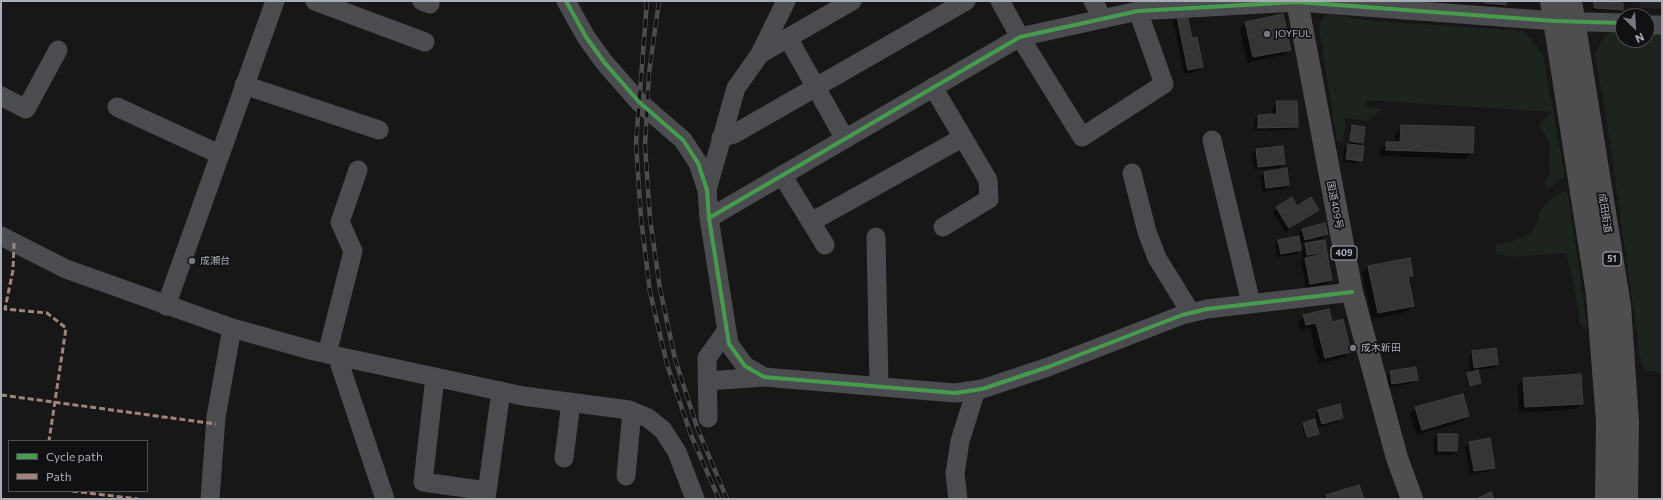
<!DOCTYPE html>
<html>
<head>
<meta charset="utf-8">
<style>
	body { margin:0 }
	#map { position:relative; width:1663px; height:500px; overflow:hidden; background:#171717; font-family:Commissioner,sans-serif }
	canvas { display:block }
	.frame { position:absolute; inset:0; border:2px solid #a8adb8; pointer-events:none }
	.legend { position:absolute; left:8px; top:440px; width:140px; height:52px; box-sizing:border-box; background:#111113; border:1px solid #4d4f55; margin:0; padding:5px 7px; list-style:none; font-size:12px; color:#a8adb8 }
	.legend li { display:flex; align-items:center; gap:8px; height:20px }
	.legend b { width:20px; border:1px solid #4d4f55 }
	.north { position:absolute; left:1615px; top:8px; width:40px; height:40px; box-sizing:border-box; background:#111113; border:1px solid #4d4f55; border-radius:50%; rotate:155deg; font-size:11px; font-weight:700; line-height:16px; text-align:center; color:#a8adb8 }
	.north::after { content:''; display:block; margin:auto; width:14px; height:18px; background:#757880; clip-path:polygon(50% 0,100% 100%,50% 72%,0 100%) }
</style>
</head>
<body>
<div id="map">
<canvas width="1663" height="500"></canvas>
<div class="frame"></div>
<ul class="legend">
<li><b style="height:5px;background:#469c4c"></b>Cycle path</li>
<li><b style="height:5px;background:#a18479"></b>Path</li>
</ul>
<div class="north">N</div>
</div>
<script>
const context = document.querySelector('canvas').getContext('2d');
context.lineJoin = 'round';
function paint(path, color) {
  context.fillStyle = color;
  context.fill(path, 'evenodd');
}
function toPath(rows) {
  const path = new Path2D();
  for (const r of rows) {
    path.moveTo(r[0], r[1]);
    for (let i = 2; i < r.length; i += 2) path.lineTo(r[i], r[i + 1]);
  }
  return path;
}
function stroke(path, color, width, dash) {
  context.strokeStyle = color;
  context.lineWidth = width;
  context.lineCap = dash ? 'butt' : 'round';
  context.setLineDash(dash || []);
  context.stroke(path);
}
function write(font, color, halo, rows, align = 'center') {
  context.font = font + ' Commissioner,"Noto Sans JP",sans-serif';
  context.lineWidth = 3.5;
  context.setLineDash([]);
  context.textBaseline = 'middle';
  context.strokeStyle = halo;
  context.fillStyle = color;
  for (const [text, x, y, turn = 0] of rows) {
    context.save();
    context.translate(x, y);
    context.rotate((+turn || 0) * Math.PI / 180);
    context.textAlign = isNaN(turn) ? turn : align;
    if (halo) context.strokeText(text, 0, 0);
    context.fillText(text, 0, 0);
    context.restore();
  }
}
paint(toPath([
	[1638,1,1662,1,1662,9,1641,8]
]), '#212123');
paint(toPath([
	[1330,14,1373,21,1524,31,1543,54,1565,177,1547,189,1544,182,1550,174,1549,142,1539,124,1552,112,1366,100,1365,106,1383,109,1367,121,1346,118,1343,143,1337,141,1319,29,1322,19],
	[1606,33,1623,33,1623,40,1647,40,1647,34,1662,34,1662,374,1643,369,1641,363,1608,129,1595,54],
	[1567,191,1579,266,1587,327,1581,328,1574,285,1566,253,1510,257,1496,254,1496,245,1519,239,1531,233,1537,222,1539,211,1556,195]
]), '#1d241e');
paint(toPath([
	[1483,1,1505,1,1505,4,1503,6,1483,5],
	[1595,2,1622,9,1620,11,1592,10],
	[1177,17,1191,39,1202,67,1198,71,1184,74,1173,21],
	[1246,22,1290,49,1283,55,1247,63,1240,29],
	[1277,102,1297,126,1293,130,1255,131,1254,120,1258,116,1273,115,1273,106],
	[1352,126,1362,143,1359,146,1361,160,1357,164,1342,162,1344,149,1350,143,1350,128],
	[1402,126,1472,153,1466,159,1380,156,1380,149,1386,143,1395,143,1396,132],
	[1256,150,1284,164,1280,168,1254,170,1252,154],
	[1264,173,1288,185,1284,189,1263,192,1260,177],
	[1277,208,1318,210,1285,232,1273,212],
	[1302,230,1327,234,1323,238,1299,244,1300,250,1306,244,1326,252,1322,255,1331,280,1327,284,1306,288,1301,262,1306,258,1303,259,1302,248,1296,254,1277,257,1275,245,1279,241,1299,237,1298,234],
	[1369,267,1412,276,1408,280,1413,306,1407,312,1372,319,1362,273],
	[1304,316,1332,323,1350,351,1344,357,1319,364,1310,328,1300,331,1298,322],
	[1473,352,1497,364,1493,368,1477,370,1480,383,1468,387,1466,376,1476,372,1470,371,1469,356],
	[1391,372,1417,379,1413,383,1388,387,1387,376],
	[1524,379,1582,403,1576,409,1519,413,1518,385],
	[1416,408,1468,416,1462,422,1416,435,1410,414],
	[1319,411,1342,418,1338,422,1317,428,1318,433,1316,435,1305,438,1302,425,1316,420,1315,415],
	[1438,435,1456,451,1452,455,1434,455,1434,439],
	[1469,443,1493,467,1489,471,1470,475,1465,447]
]), '#0007');
const building = toPath([
	[1484,1,1506,1,1506,5,1484,3,1484,1],
	[1594,1,1623,3,1623,10,1594,8,1594,1],
	[1187,14,1192,38,1197,37,1203,67,1188,70,1177,17,1187,14],
	[1283,14,1291,50,1253,57,1245,22,1283,14],
	[1276,101,1297,101,1298,127,1258,128,1258,115,1277,114,1276,101],
	[1352,125,1365,127,1363,143,1350,141,1352,125],
	[1401,125,1474,127,1473,153,1386,150,1386,142,1400,142,1401,125],
	[1348,144,1364,146,1362,161,1346,159,1348,144],
	[1283,146,1285,164,1258,167,1256,149,1283,146],
	[1287,168,1289,185,1266,188,1264,172,1287,168],
	[1292,197,1297,206,1311,197,1319,210,1289,228,1276,207,1292,197],
	[1325,223,1328,234,1305,240,1302,229,1325,223],
	[1299,236,1301,250,1281,254,1278,240,1299,236],
	[1325,240,1327,252,1307,255,1305,243,1325,240],
	[1327,253,1332,280,1310,284,1305,258,1327,253],
	[1410,258,1413,276,1408,277,1414,306,1378,313,1368,266,1410,258],
	[1329,309,1332,322,1343,319,1351,352,1325,358,1316,323,1306,325,1303,315,1329,309],
	[1496,348,1498,364,1474,368,1472,351,1496,348],
	[1416,367,1418,380,1392,384,1390,371,1416,367],
	[1478,370,1481,383,1470,386,1467,373,1478,370],
	[1581,374,1583,404,1525,407,1523,378,1581,374],
	[1463,394,1469,416,1422,430,1415,407,1463,394],
	[1340,404,1343,418,1322,424,1318,410,1340,404],
	[1315,419,1319,434,1307,437,1303,423,1315,419],
	[1438,434,1458,434,1457,451,1438,451,1438,434],
	[1490,438,1495,468,1474,471,1469,442,1490,438],
	[1359,485,1364,499,1328,499,1326,495,1359,485],
	[1491,492,1494,499,1476,499,1491,492]
]);
paint(building, '#353536');
stroke(building, '#3f4043', 1);
stroke(toPath([
	[315,1,425,42],
	[422,1,430,4],
	[566,1,586,37,604,62,639,102,683,140,698,163,707,190,709,218,729,344,745,366,764,377,955,393,982,389,1048,367,1182,315,1207,309,1352,292],
	[1000,1,1020,37,1082,137,1164,84,1138,11],
	[1093,1,1103,19],
	[1647,25,1662,25],
	[788,38,845,139],
	[760,54,786,1],
	[244,85,379,130],
	[933,87,988,180,989,199,943,227],
	[1,96,26,109,58,50],
	[117,107,219,154],
	[721,138,734,134,966,1],
	[1212,140,1251,303],
	[1132,173,1147,232,1157,258,1191,313],
	[782,175,811,222,962,138],
	[707,190,736,88,760,54,852,1],
	[709,218,1020,37,1138,11,1297,2,1555,21,1623,23],
	[811,222,825,245],
	[1,236,66,269,232,328,314,351,523,396,629,410,648,418,663,430,677,452,695,499],
	[876,237,879,386],
	[166,306,275,1],
	[327,354,353,251,340,222,358,170],
	[337,356,385,499],
	[435,377,423,482,487,491],
	[707,381,764,377],
	[708,418,707,358,727,330],
	[564,458,571,402],
	[626,476,632,411],
	[210,499,216,417,232,328],
	[486,499,501,391],
	[958,499,955,474,960,441,976,390]
]), '#4b4c50', 19);
stroke(toPath([
	[1297,1,1352,292,1397,458,1412,499],
	[1551,1,1597,294,1607,421,1606,499],
	[1571,1,1620,306,1628,421,1627,499]
]), '#4e4e51', 22);
const rail = toPath([
	[647,1,636,143,641,218,650,292,667,364,691,435,719,499],
	[659,1,649,73,645,145,650,219,660,289,675,359,698,430,727,499]
]);
stroke(rail, '#4b4c4f', 4.5);
stroke(rail, '#111113', 3, [9]);
stroke(toPath([
	[14,243,13,270,5,309,47,313,66,328,49,441],
	[1,395,216,424],
	[72,491,138,499]
]), '#a18479', 3, [6, 3]);
stroke(toPath([
	[566,1,586,37,604,62,639,102,683,140,698,163,707,190,709,218,729,344,745,366,764,377,955,393,982,389,1048,367,1182,315,1207,309,1352,292],
	[709,218,1020,37,1138,11,1297,2,1555,21,1623,23]
]), '#469c4c', 4);
for (const [x, y, r, color] of [
	[1267,34,4,"#757880"],
	[192,261,4,"#757880"],
	[1353,348,4,"#757880"]
]) {
  const dot = new Path2D();
  dot.arc(x, y, r, 0, 2 * Math.PI);
  context.fillStyle = color;
  context.fill(dot);
  stroke(dot, '#111113', 1.5);
}
for (const [x, y, w] of [
	[1344,253,26],
	[1612,259,18]
]) {
  const box = new Path2D();
  box.roundRect(x - w / 2, y - 7, w, 14, 3);
  context.fillStyle = '#111113';
  context.fill(box);
  stroke(box, '#a8adb8', 1);
}
write('bold 9px', '#a8adb8', null, [
	["409",1344,253],
	["51",1612,259]
]);
write('10px', '#a8adb8', '#111113', [
	["JOYFUL",1275,34],
	["成瀬台",200,261],
	["成木新田",1361,348]
], 'left');
write('10px', '#a8adb8', '#111113', [
	["国道409号",1335,205,79],
	["成田街道",1605,213,81]
]);
</script>
</body>
</html>
